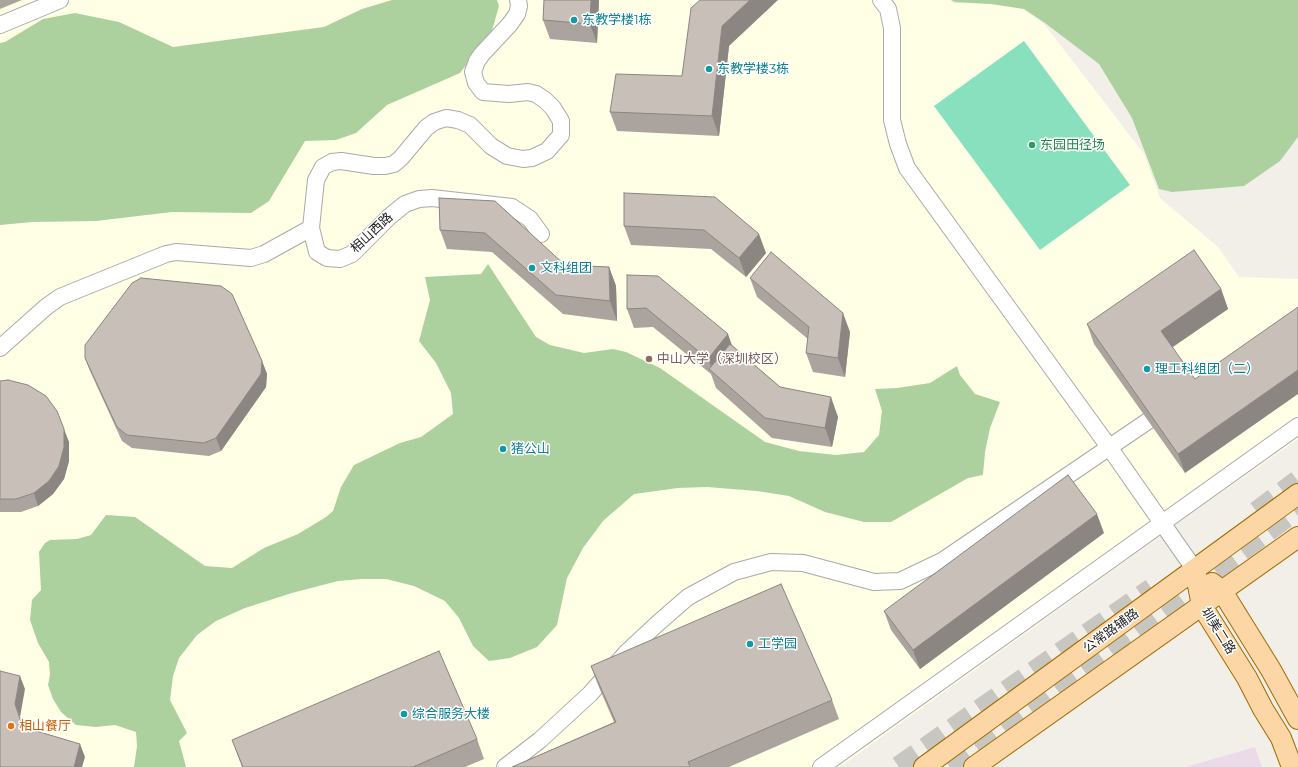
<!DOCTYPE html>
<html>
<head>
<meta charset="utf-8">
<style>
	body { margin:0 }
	canvas { display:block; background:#f2efe9 }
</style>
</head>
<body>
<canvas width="1298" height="767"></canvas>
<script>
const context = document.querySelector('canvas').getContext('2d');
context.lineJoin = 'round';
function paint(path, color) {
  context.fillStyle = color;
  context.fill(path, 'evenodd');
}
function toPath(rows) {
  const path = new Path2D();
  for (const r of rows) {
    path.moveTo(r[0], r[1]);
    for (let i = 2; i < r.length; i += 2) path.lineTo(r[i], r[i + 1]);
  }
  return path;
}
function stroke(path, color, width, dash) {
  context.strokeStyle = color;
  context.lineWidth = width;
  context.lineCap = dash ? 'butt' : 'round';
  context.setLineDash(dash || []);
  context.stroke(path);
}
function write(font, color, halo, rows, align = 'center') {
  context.font = font + ' Montserrat,"Noto Sans SC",sans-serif';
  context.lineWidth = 3;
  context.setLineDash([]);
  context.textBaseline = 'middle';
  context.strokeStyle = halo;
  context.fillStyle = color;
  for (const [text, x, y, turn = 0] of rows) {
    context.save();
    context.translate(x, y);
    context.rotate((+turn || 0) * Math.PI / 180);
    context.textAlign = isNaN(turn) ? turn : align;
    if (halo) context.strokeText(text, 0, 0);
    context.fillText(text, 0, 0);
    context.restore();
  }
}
paint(toPath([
	[1255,747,1262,767,1186,767]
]), '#ebdbe8');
paint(toPath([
	[0,0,950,0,953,3,991,4,1024,9,1045,25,1144,154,1160,198,1218,247,1239,277,1298,279,1298,439,1195,511,840,767,0,767]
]), '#ffffe5');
paint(toPath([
	[392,0,497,0,499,6,491,34,460,73,387,105,356,133,336,140,305,141,269,201,251,213,172,212,96,221,32,222,0,225,0,43,5,42,43,19,75,13,119,22,173,47,324,27,362,9],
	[951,0,1298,0,1298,137,1280,161,1244,186,1172,192,1159,189,1132,118,1099,64,1045,23,1024,9,991,4,955,2],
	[488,264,536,337,550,345,584,353,613,349,626,352,660,368,765,442,799,451,836,455,864,452,879,435,882,411,875,389,897,388,930,383,957,366,960,375,975,394,1000,402,990,428,985,452,983,475,968,478,891,522,864,522,825,512,789,496,757,491,707,487,678,488,634,494,603,521,583,548,567,578,557,625,537,647,510,658,489,661,473,646,459,618,445,601,414,586,386,579,362,579,338,581,292,593,245,608,216,621,197,635,179,658,173,676,170,700,187,733,179,741,186,767,134,767,137,746,136,732,115,725,96,727,76,725,61,712,53,699,48,685,50,675,49,662,38,643,30,620,32,600,41,590,39,552,45,543,50,540,77,539,91,535,106,515,135,517,205,566,232,568,264,548,298,534,326,517,333,511,341,487,354,465,400,443,421,437,453,414,451,393,436,363,419,341,430,300,425,277,481,274]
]), '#add19e');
paint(toPath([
	[1024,41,1130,185,1040,250,934,106]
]), '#88e0be');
stroke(toPath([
	[1257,512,1298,481],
	[899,767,1152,589],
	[950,767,1298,508]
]), '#c8c6c1', 22, [22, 11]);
const minor = toPath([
	[518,0,519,6,517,14,510,24,482,54,477,61,473,72,476,83,483,92,509,94,528,92,536,94,545,100,553,108,561,121,561,135,547,151,532,158,523,159,507,156,491,146,470,125,458,120,446,118,434,122,426,128,401,158,394,164,385,166,374,166,341,161,332,162,323,167,316,180,311,228,317,252,327,258,340,259,352,254,389,217,405,204,419,199,432,198,512,207,530,219,541,234],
	[881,0,888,9,892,28,892,120,898,144,907,168,1109,447,1195,570],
	[0,25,60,0],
	[0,348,46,307,60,297,166,254,176,252,251,258,264,254,311,228],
	[505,767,540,740,590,694,627,652,657,624,688,597,734,572,771,562,803,563,874,582,900,581,942,561,1148,421],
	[821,767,1298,426]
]);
const major = toPath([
	[1195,570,1202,606,1247,678,1263,709,1281,738,1292,767],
	[1212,583,1222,591,1271,670,1298,719],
	[924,767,1298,494],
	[974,767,1298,537]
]);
stroke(minor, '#a9a9a9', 18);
stroke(major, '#a06b00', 22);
stroke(minor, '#fff', 16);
stroke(major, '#fcd6a4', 20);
paint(toPath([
	[0,0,22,0,0,9],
	[599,0,597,43,550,39,543,20],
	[729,46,719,136,617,131,610,112,682,76],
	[624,193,766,253,746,277,711,249,631,245,624,226],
	[439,198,565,265,609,267,616,286,617,321,563,314,492,252,447,249,440,230],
	[627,275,732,345,780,387,838,417,832,447,772,438,716,388,711,374,653,327,634,328,627,309],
	[750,278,850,332,845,377,813,372,806,353,808,339,757,297],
	[1221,289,1228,309,1173,347,1185,473,1094,344,1087,324],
	[85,358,262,361,267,374,266,387,221,451,209,456,132,448,122,441,90,371],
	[0,381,69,442,69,461,64,479,53,494,38,506,21,512,0,512],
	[1104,533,920,669,891,630,884,611],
	[591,666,832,700,839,719,729,767,512,767,614,722,598,685],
	[477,739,484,759,465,767,242,767,232,740]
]), '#aba49e');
paint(toPath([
	[591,0,599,0,597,43,590,24],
	[750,0,778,0,729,46,719,136,712,116,722,26],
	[759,234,766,253,746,277,739,258],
	[609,267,616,286,617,321,610,301],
	[1221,289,1228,309,1168,350,1161,331],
	[843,313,850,332,845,377,838,358],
	[728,334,735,354,714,373,708,359],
	[262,361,267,374,266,387,221,451,216,438],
	[1298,370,1298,394,1185,473,1178,454],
	[831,397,838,417,832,447,825,428],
	[64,429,69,442,69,461,64,479,53,494,38,506,34,493],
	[1097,514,1104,533,920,669,913,650],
	[20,676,25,689,20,717,26,735,15,704],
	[80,744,85,757,82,767,74,767]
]), '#8b8681');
const building = toPath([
	[544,0,591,0,590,24,543,20,544,0],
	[700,0,750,0,722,26,712,116,610,112,616,74,682,76,691,8,700,0],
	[624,193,715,197,759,234,739,258,704,230,624,226,624,193],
	[439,198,495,201,565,265,609,267,610,301,556,295,485,233,440,230,439,198],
	[1194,250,1221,289,1161,331,1195,379,1298,307,1298,370,1178,454,1087,324,1194,250],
	[771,252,843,313,838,358,806,353,809,327,750,278,771,252],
	[627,275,658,276,728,334,708,359,646,308,627,309,627,275],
	[141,278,221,286,232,294,262,361,261,374,216,438,204,443,127,435,117,427,85,358,85,345,132,283,141,278],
	[730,344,780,387,831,397,825,428,765,418,709,369,730,344],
	[8,380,28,385,46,396,57,411,64,429,64,447,59,466,49,481,34,493,16,499,0,499,0,381,8,380],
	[1068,475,1097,514,913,650,884,611,1068,475],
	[781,584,832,700,688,762,690,767,512,767,616,722,591,666,781,584],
	[439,651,477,739,413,767,243,767,232,740,439,651],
	[0,671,20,676,15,704,21,722,33,730,80,744,74,767,1,767,0,766,0,671]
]);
paint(building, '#c7bfb8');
stroke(building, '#8b8681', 1);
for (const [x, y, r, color] of [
	[574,20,4,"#0f9aa8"],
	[709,69,4,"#0f9aa8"],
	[1032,145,4,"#2e9e5b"],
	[532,268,4,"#0f9aa8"],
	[649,359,4,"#8d6e63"],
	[1147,369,4,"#0f9aa8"],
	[503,449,4,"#0f9aa8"],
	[750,644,4,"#0f9aa8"],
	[404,714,4,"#0f9aa8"],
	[11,726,4,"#e8710a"]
]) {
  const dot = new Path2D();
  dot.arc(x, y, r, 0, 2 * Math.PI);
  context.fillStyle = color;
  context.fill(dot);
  stroke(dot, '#fff', 1.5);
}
write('13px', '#0d838f', '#fff', [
	["东教学楼1栋",582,20],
	["东教学楼3栋",717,69],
	["文科组团",540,268],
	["理工科组团（二）",1155,369],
	["猪公山",511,449],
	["工学园",758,644],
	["综合服务大楼",412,714]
], 'left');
write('13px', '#27864d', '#fff', [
	["东园田径场",1040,145]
], 'left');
write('13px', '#222', '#fff', [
	["相山西路",372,233,-43],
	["公常路辅路",1111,631,-36],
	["圳美二路",1218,631,58]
]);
write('13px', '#785e54', '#fff', [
	["中山大学（深圳校区）",657,359]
], 'left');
write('13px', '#c56008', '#fff', [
	["相山餐厅",19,726]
], 'left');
</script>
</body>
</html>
